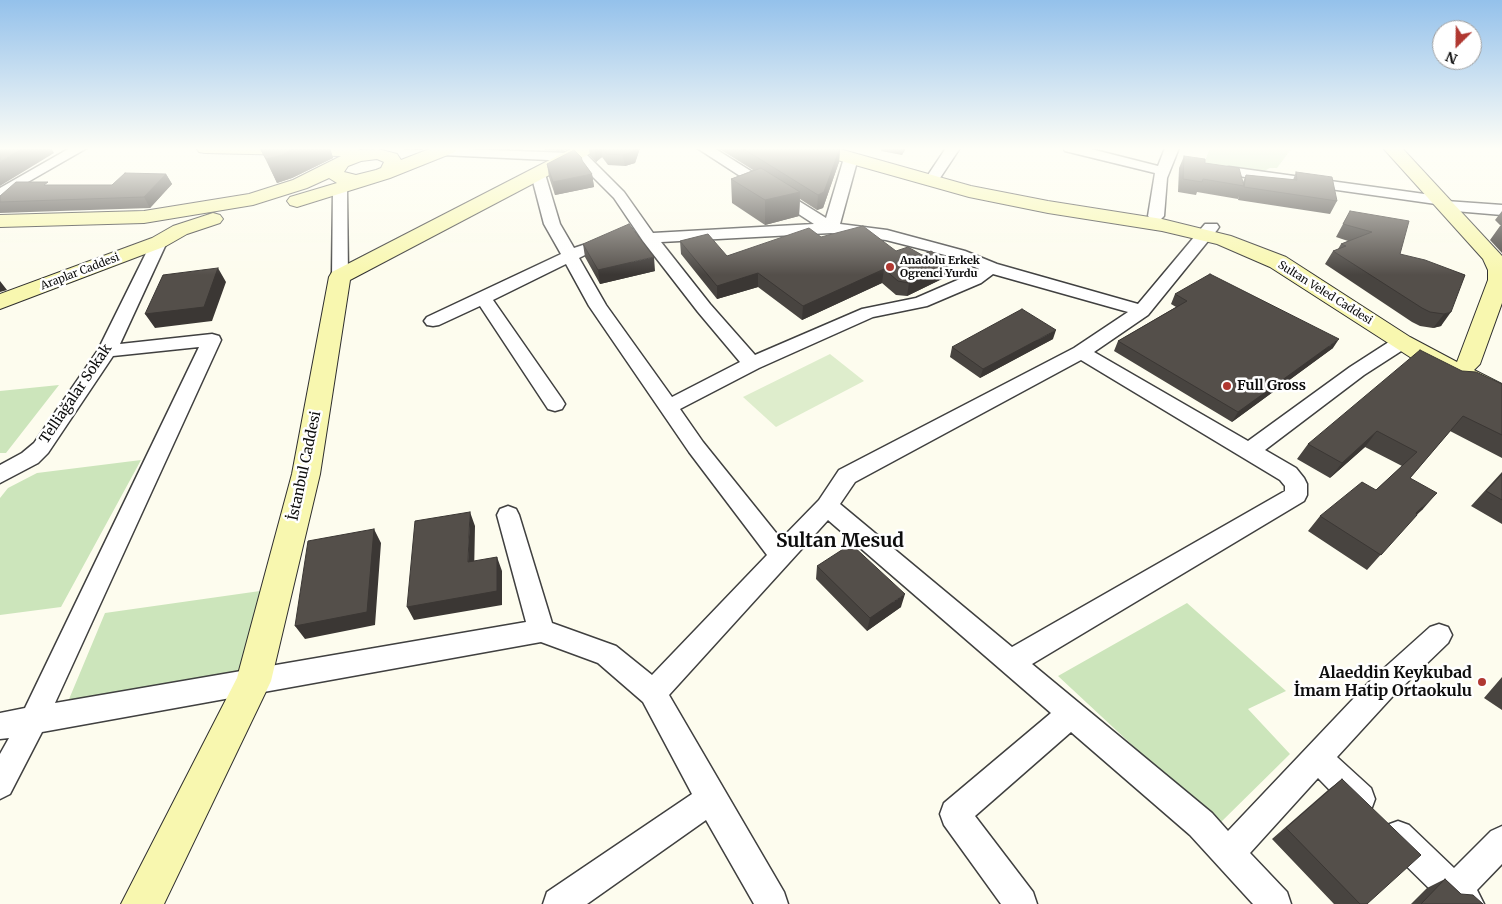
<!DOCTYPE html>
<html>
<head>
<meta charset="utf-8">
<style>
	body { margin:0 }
	#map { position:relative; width:1502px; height:904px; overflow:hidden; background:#fdfcee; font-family:Merriweather,serif }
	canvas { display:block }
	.north { position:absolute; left:1432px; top:20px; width:50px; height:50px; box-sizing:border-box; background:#fff; border:1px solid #9e9e9e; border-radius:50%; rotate:203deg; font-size:14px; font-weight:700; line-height:20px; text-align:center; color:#0d0d0d }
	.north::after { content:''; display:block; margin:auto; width:18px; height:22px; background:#b03831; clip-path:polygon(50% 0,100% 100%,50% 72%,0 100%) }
</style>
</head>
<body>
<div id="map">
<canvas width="1502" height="904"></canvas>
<div class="north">N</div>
</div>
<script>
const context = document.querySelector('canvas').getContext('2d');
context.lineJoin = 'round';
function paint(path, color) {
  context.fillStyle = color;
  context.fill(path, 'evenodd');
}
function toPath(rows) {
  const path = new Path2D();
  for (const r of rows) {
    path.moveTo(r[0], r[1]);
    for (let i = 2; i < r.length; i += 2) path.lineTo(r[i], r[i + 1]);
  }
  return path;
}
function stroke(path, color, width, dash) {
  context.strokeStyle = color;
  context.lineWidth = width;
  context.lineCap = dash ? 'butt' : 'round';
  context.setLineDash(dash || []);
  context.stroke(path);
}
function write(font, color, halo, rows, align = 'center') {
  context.font = font + ' Merriweather,serif';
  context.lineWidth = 5;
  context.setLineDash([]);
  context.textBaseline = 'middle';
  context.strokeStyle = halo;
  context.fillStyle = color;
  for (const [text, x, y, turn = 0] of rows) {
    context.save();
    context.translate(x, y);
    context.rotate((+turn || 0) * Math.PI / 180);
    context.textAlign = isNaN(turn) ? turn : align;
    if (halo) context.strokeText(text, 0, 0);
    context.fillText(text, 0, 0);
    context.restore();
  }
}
paint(toPath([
	[1210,148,1292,148,1277,168,1270,168,1258,174,1209,167,1205,161],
	[59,385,6,453,0,453,0,391],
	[141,460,61,607,0,615,0,498,8,488,37,473],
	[260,591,237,678,67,704,105,613],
	[1187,603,1286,691,1248,709,1290,754,1218,825,1058,676]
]), '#cce5bb');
paint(toPath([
	[830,354,864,381,776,427,743,397]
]), '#deedcc');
const street = toPath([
	[70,148,87,148,0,198,0,188,70,148],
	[437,148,570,153,577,149,582,150,624,192,653,233,814,224,697,148,714,148,826,218,844,158,851,154,858,158,840,224,887,230,965,251,997,264,1138,304,1205,224,1217,224,1219,227,1217,230,1148,315,1094,352,1248,441,1350,367,1395,338,1402,336,1409,338,1411,342,1409,346,1364,375,1265,450,1296,468,1304,478,1307,484,1307,495,1304,501,1032,664,1212,813,1228,831,1372,679,1430,627,1439,624,1448,627,1452,635,1448,643,1392,697,1337,757,1371,788,1375,799,1371,810,1360,814,1349,810,1318,778,1250,853,1287,892,1291,904,1253,904,1190,835,1071,732,975,816,1033,892,1037,904,1001,904,944,825,940,814,944,803,1051,713,828,520,669,695,784,892,788,904,754,904,706,820,587,904,543,904,547,892,692,794,643,702,598,663,541,642,42,732,10,794,0,799,0,754,9,738,0,739,0,713,25,708,199,347,113,356,48,453,38,463,0,483,0,465,22,453,34,443,98,350,153,239,165,239,167,242,120,344,212,334,219,336,221,340,55,703,526,622,497,515,500,509,508,506,516,509,519,515,552,623,616,646,652,675,767,555,689,452,589,306,566,264,493,300,562,399,565,404,562,409,555,411,548,409,480,306,439,325,433,326,427,325,424,321,427,317,561,254,544,224,531,174,533,171,538,170,543,171,545,174,560,224,574,248,583,245,589,247,591,250,589,253,579,258,606,305,672,397,740,362,698,312,643,241,614,198,575,159,570,161,442,155,437,154,435,151,437,148],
	[831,233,886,240,953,257,979,269,969,275,916,298,862,309,755,355,710,304,661,242,831,233],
	[993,274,1128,312,1074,348,839,470,819,500,781,539,703,442,680,409,759,368,873,317,927,306,981,283,993,274],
	[1081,360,1280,480,1285,486,1285,491,1012,647,840,504,855,482,1081,360],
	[946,148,960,148,940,178,930,178,928,175,946,148],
	[1063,148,1087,148,1158,166,1165,148,1179,148,1167,178,1164,216,1161,219,1156,221,1151,219,1148,216,1155,173,1065,151,1063,148],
	[1229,167,1439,196,1444,197,1446,201,1502,205,1502,215,1443,210,1438,208,1436,204,1224,174,1222,171,1224,168,1229,167],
	[340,184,345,185,347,188,348,277,346,281,340,282,334,281,332,277,333,188,335,185,340,184],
	[1398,821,1409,825,1454,868,1491,831,1502,826,1502,864,1477,890,1484,904,1443,902,1387,847,1383,836,1387,825,1398,821]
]);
const secondary = toPath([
	[196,148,355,148,360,150,378,149,397,154,401,160,432,148,458,148,455,152,390,178,297,207,290,205,287,201,290,197,337,183,329,178,307,188,253,205,144,223,0,227,0,215,144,211,249,194,293,180,341,156,205,153,199,152,196,148],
	[377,159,384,162,381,168,376,170,356,175,344,172,348,166,361,161,377,159],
	[573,148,596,148,593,152,350,280,320,474,271,681,164,904,121,904,237,678,292,474,329,277,332,272,573,148],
	[806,148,836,148,971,186,1048,201,1162,219,1231,236,1286,257,1410,337,1457,362,1488,280,1488,270,1483,259,1383,148,1402,148,1502,256,1502,303,1480,364,1474,370,1502,384,1502,403,1493,400,1424,366,1270,267,1217,244,1162,231,1048,213,969,197,809,152,806,148],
	[213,213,220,215,223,219,220,223,187,234,166,246,0,309,0,294,152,238,173,226,213,213]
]);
stroke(street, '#404040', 3);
stroke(secondary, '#2f2f2f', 2);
paint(street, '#fff');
paint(secondary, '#f8f7af');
paint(toPath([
	[260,148,330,148,333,158,292,178,277,183],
	[398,148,427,148,420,150,398,149],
	[544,148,569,148,563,151,545,150],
	[589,148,640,148,635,163,625,166,608,165,602,157,596,162,590,156],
	[718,148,840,148,839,162,823,208,817,210,800,199,799,216,765,225,732,203,731,179,753,170],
	[882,148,906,148,902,155,881,151],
	[1184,156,1205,163,1243,182,1246,175,1293,180,1296,172,1337,201,1330,214,1238,200,1239,196,1238,199,1197,192,1196,195,1178,192,1179,168],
	[582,158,583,162,592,174,594,187,555,195,549,177,547,164],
	[166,174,172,184,150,208,0,213,0,196,50,185,112,185],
	[1350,211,1400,254,1465,275,1441,326,1433,328,1420,326,1412,322,1325,264,1333,251,1338,249,1341,244,1348,241,1336,237],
	[1502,211,1502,253,1490,240,1500,226,1501,226,1495,220],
	[680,241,727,256,896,251,922,255,949,263,946,277,907,296,896,295,882,283,802,320,758,287,717,299,681,254],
	[583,244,655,271,600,284,585,257],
	[1175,294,1333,348,1232,422,1114,351,1118,341,1176,307,1171,304],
	[1053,339,980,378,950,357,952,347],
	[1462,371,1502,384,1502,458,1450,431,1410,478,1423,509,1417,514,1367,570,1308,531,1320,516,1376,490,1402,466,1365,447,1330,478,1297,459,1308,444],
	[1502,472,1502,524,1471,506],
	[817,566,901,607,867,631,816,579],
	[1502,677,1502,710,1484,698],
	[1342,779,1367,904,1334,904,1272,839,1328,790],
	[1445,879,1461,894,1483,904,1411,904,1427,888]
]), '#484440');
paint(toPath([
	[23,148,51,148,54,153,0,186,0,162],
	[295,148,330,148,333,158,292,178,277,183,266,159],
	[420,148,427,148,420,150],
	[597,148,601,148,602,157,596,162,595,150],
	[635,148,640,148,635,163,625,166,623,155],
	[840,148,839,162,823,208,817,210,818,195],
	[903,148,906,148,902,155],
	[166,174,172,184,150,208,144,197],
	[592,174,594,187,555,195,553,182],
	[800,192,799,216,765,225,765,200],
	[654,257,655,271,600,284,598,270],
	[949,263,946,277,907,296,909,283],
	[218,268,226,282,212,321,155,328,145,314],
	[884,269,882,283,802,320,803,306],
	[758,273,758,287,717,299,717,286],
	[0,281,7,290,0,292],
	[1451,312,1441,326,1433,328,1444,314],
	[1056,330,1053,339,980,378,983,369],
	[1339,339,1333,348,1232,422,1238,412],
	[1377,431,1365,447,1330,478,1342,463],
	[1437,493,1423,509,1403,528,1416,513],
	[470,512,475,526,474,575,468,562],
	[374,529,381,543,375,625,305,639,295,626],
	[497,557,502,571,502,605,414,620,407,607],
	[905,594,901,607,867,631,870,618]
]), '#3b3734');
const building = toPath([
	[0,148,23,148,0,162,0,148],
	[260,148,295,148,282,155,266,159,260,148],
	[602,148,635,148,634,151,623,155,607,154,602,148],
	[742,148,840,148,824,192,818,195,742,148],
	[574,150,582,158,581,159,592,174,553,182,547,164,574,150],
	[1184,156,1205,159,1205,163,1239,168,1244,186,1203,179,1202,182,1183,179,1184,156],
	[761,168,800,192,765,200,731,179,761,168],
	[1296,172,1332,177,1337,201,1244,187,1246,175,1297,180,1296,172],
	[125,173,166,174,144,197,0,202,0,196,16,182,48,182,44,185,112,185,125,173],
	[1350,211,1409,221,1400,254,1425,260,1465,275,1451,312,1444,314,1430,312,1422,308,1333,251,1346,246,1341,244,1372,232,1343,224,1350,211],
	[629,224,654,257,598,270,583,244,629,224],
	[863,226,896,251,908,247,922,255,931,251,949,263,909,283,898,281,884,269,803,306,758,273,717,286,680,241,708,234,727,256,809,228,821,237,863,226],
	[218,268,204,307,145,314,163,275,218,268],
	[1210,274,1339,339,1238,412,1118,341,1187,301,1175,294,1210,274],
	[1022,309,1056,330,983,369,952,347,1022,309],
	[1420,350,1462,371,1476,372,1502,384,1502,435,1463,416,1410,478,1437,493,1416,513,1417,515,1381,555,1320,516,1362,482,1376,490,1417,452,1377,431,1342,463,1308,444,1420,350],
	[1502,474,1502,500,1486,491,1502,474],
	[470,512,468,562,497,557,497,591,407,607,415,521,470,512],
	[374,529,367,612,295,626,308,541,374,529],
	[851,544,905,594,870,618,817,566,851,544],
	[1342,779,1421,855,1367,904,1360,904,1286,828,1342,779],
	[1445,879,1461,894,1473,895,1483,904,1421,904,1445,879]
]);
paint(building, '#544f4a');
stroke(building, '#3b3734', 1);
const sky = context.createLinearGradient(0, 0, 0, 275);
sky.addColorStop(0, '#94c1eb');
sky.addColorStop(0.54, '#fefef7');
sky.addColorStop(1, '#fefef700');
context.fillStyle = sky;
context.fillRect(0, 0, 1502, 275);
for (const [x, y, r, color] of [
	[890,267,5,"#b03831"],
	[1227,386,5,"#b03831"],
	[1482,682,5,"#b03831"]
]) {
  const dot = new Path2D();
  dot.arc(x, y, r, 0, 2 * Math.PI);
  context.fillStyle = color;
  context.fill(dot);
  stroke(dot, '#fff', 2);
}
write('bold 11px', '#0d0d0d', '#fff', [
	["Anadolu Erkek",900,261],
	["Ogrenci Yurdu",900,274]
], 'left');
write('11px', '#0d0d0d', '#fff', [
	["Araplar Caddesi",80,272,-21],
	["Sultan Veled Caddesi",1325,293,32]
]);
write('bold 14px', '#0d0d0d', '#fff', [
	["Full Gross",1237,386]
], 'left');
write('14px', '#0d0d0d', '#fff', [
	["Telliağalar Sokak",76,394,-56],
	["İstanbul Caddesi",305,466,-78]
]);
write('bold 16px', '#0d0d0d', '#fff', [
	["Alaeddin Keykubad",1472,673],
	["İmam Hatip Ortaokulu",1472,691]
], 'right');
write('bold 19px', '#0d0d0d', '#fff', [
	["Sultan Mesud",840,542]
]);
</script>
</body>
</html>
